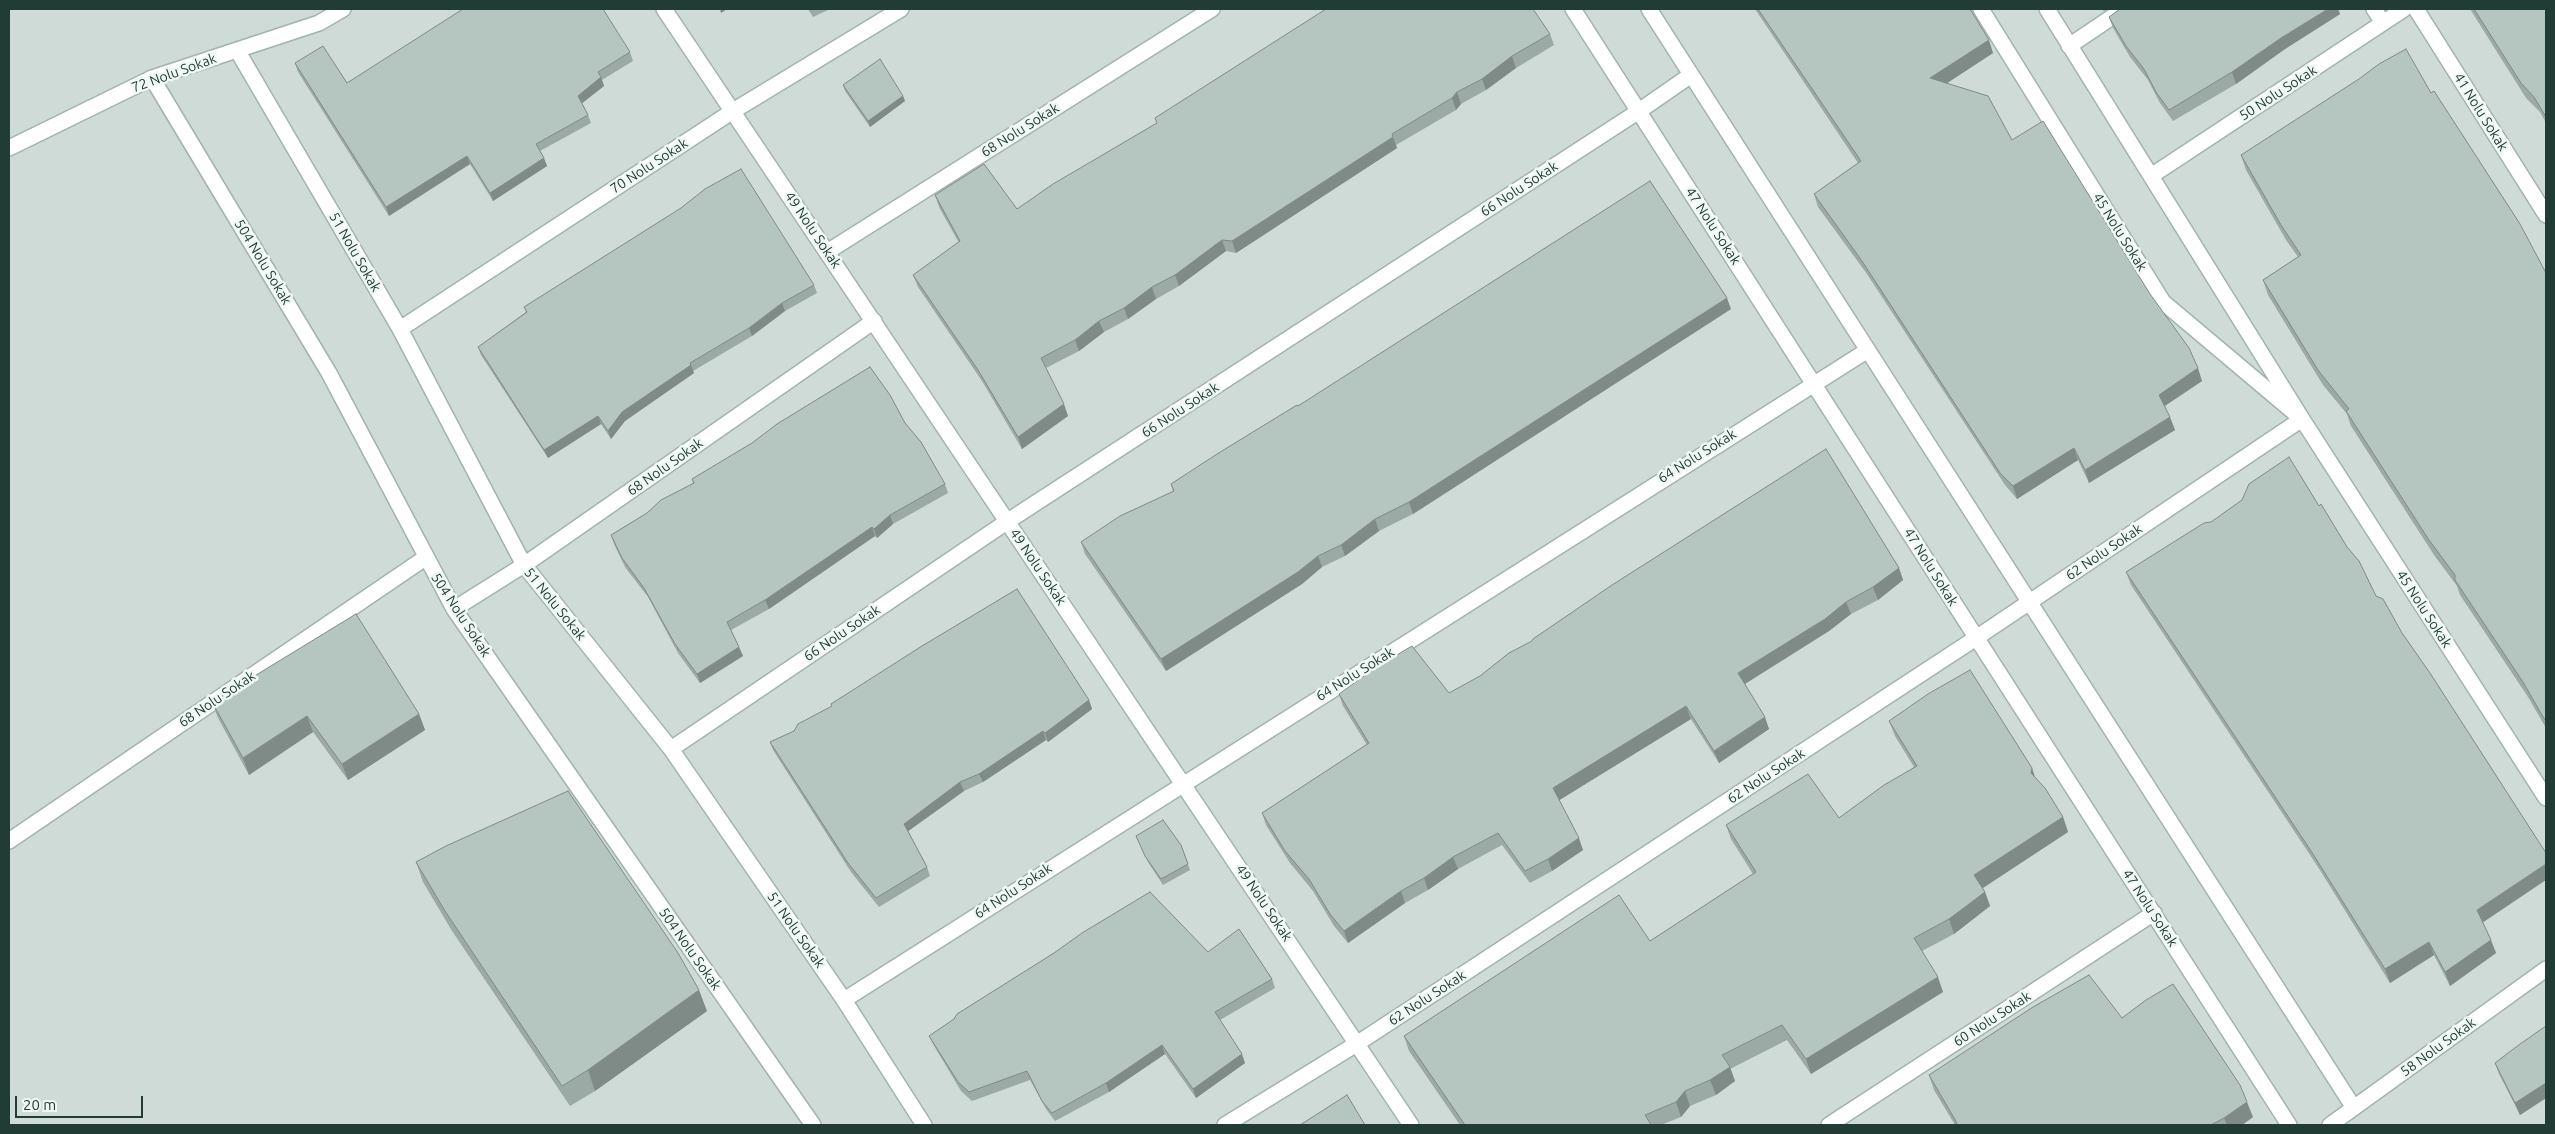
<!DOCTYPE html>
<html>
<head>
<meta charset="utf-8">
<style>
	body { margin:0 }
	#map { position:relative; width:2555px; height:1134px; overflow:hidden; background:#e0ebe7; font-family:Ubuntu,sans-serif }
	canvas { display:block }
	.frame { position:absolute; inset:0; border:10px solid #213c35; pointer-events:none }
	.scale { position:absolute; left:15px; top:1096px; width:128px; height:22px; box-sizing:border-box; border:2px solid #213c35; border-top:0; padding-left:6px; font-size:15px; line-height:18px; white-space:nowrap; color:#213c35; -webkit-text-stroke:4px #f0f8f4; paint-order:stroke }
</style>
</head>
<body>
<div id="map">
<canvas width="2555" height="1134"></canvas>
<div class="frame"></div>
<div class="scale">20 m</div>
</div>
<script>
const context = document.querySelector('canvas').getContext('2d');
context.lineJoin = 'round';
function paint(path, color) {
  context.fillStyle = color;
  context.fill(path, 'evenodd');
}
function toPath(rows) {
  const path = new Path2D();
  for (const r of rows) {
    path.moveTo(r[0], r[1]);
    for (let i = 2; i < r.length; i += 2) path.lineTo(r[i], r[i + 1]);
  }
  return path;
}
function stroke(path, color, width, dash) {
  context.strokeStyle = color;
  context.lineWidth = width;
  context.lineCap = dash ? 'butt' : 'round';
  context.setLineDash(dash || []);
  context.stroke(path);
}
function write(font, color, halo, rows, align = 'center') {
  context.font = font + ' Ubuntu,sans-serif';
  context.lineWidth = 5;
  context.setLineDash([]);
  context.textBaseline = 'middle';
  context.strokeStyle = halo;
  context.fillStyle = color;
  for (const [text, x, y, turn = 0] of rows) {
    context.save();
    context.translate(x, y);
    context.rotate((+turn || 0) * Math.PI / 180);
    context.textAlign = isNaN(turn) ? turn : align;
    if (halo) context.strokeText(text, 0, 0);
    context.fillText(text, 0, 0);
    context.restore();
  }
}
paint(toPath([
	[9,9,2546,9,2546,1125,9,1125]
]), '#cedbd6');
const minor = toPath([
	[664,9,1411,1125],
	[1573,9,2289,1125],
	[1649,9,2354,1108],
	[2047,9,2302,419,2546,798],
	[2374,9,2383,23],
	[2416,9,2546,215],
	[2069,46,2124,9],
	[237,50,400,329,524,565,671,749,844,1000,924,1125],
	[152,78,329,373,454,609,813,1125],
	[9,148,152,78,319,23,343,9],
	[2151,176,2404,9],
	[827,252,1212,9],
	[400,329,733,111,901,9],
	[454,609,524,565,874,321],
	[671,749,1008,521,1639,111,1691,75],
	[9,841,425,558],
	[844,1000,1868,350],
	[1225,1125,1358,1043,1976,638,2302,419,2163,302,1981,9],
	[1829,1125,2154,913],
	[2330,1125,2546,969]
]);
stroke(minor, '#a3b3ae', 18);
stroke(minor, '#fff', 15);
paint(toPath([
	[808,9,830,9,813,17],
	[1755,9,1970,9,1993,53,1947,83,2012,140,2202,381,2165,406,2175,430,2089,483,2078,460,2017,499,2005,485,1867,274,1818,207,1814,194,1858,163],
	[2102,9,2108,9,2104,11],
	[2120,9,2338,9,2340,14,2285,49,2236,84,2173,121,2160,103,2148,80,2130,57,2113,28,2109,17],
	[2470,9,2546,9,2546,123,2540,112,2526,98],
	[1550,34,1554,45,1516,68,1486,90,1461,104,1456,110,1396,145,1397,148,1236,253,1226,251,1179,286,1156,299,1128,319,1104,332,1079,351,1046,368,1068,416,1022,449,982,381,918,287,913,275,959,243,939,207,935,195,1017,209],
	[630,52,633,61,602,80,604,86,582,103,588,115,591,123,540,151,547,166,493,201,470,164,389,216,298,72,295,63,347,83],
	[843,85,903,96,905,101,870,127,845,91],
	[2431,93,2546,273,2546,728,2528,697,2460,595,2457,586,2434,555,2351,426,2347,414,2323,385,2268,295,2263,280,2298,257,2286,240,2246,170,2241,155],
	[814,285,817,293,785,311,752,336,693,371,694,373,625,421,611,439,601,424,548,458,481,355,478,347,526,312,524,307],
	[1731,309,1413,514,1379,531,1345,556,1322,567,1302,584,1166,671,1085,554,1081,542,1173,491,1171,484,1298,406],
	[905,423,945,484,948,493,893,524,877,538,875,536,769,609,731,630,743,656,700,683,678,653,648,597,625,567,614,544,611,535,647,513,693,483,692,479],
	[1899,568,1903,580,1878,600,1851,614,1829,631,1745,684,1769,729,1719,763,1691,719,1559,800,1583,850,1552,871,1530,883,1502,845,1458,869,1428,890,1405,903,1348,943,1334,926,1313,891,1290,863,1266,825,1262,813,1367,745,1343,706,1339,694,1449,693],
	[2126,572,2483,923,2496,953,2450,986,2434,955,2390,983,2318,867,2131,585],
	[1089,700,1092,709,1048,742,1046,740,983,782,964,791,908,831,927,867,930,876,879,907,851,872,773,750,770,742,794,731,832,706,831,704],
	[212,702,419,714,425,730,348,780,313,732,249,775,218,718],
	[1889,721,2032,768,2035,778,2063,817,2068,832,1982,888,1985,892,1990,906,1954,934,1922,951,1943,992,1811,1074,1787,1040,1730,1069,1735,1081,1716,1095,1690,1106,1681,1117,1661,1125,1460,1125,1409,1051,1404,1036,1650,941,1753,874,1731,839,1726,825,1839,818,1914,767,1895,736],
	[1136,836,1181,845,1190,870,1163,885,1148,862],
	[416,862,707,1011,595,1091,570,1106,452,931,423,882],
	[1208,952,1272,979,1275,988,1220,1020,1245,1063,1196,1098,1165,1054,1109,1092,1055,1121,1046,1109,1030,1080,972,1101,961,1091,933,1044,929,1036],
	[2122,1018,2253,1117,2242,1125,1954,1125,1955,1125,1934,1090,1929,1075],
	[2546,1026,2546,1098,2520,1115,2499,1074,2495,1063]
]), '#9caaa5');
paint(toPath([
	[720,9,727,9,721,13],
	[2328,9,2338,9,2340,14,2285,49,2236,84,2232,72,2281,38],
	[1989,40,1993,53,1935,91,1930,78],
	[1512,56,1516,68,1486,90,1482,79],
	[601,77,604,86,581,104,578,96],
	[1457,92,1461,104,1456,110,1452,98],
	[903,96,905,101,870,127,868,121],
	[1393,137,1397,148,1236,253,1232,241],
	[467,156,470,164,389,216,386,207],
	[544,158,547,166,493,201,490,193],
	[1222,240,1226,251,1179,286,1175,275],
	[1152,287,1156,299,1128,319,1124,308],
	[1727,298,1731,309,1413,514,1409,502],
	[782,303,785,311,752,336,749,328],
	[1099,321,1104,332,1079,351,1075,340],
	[691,365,694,373,625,421,611,439,608,431,622,412],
	[2198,368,2202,381,2163,407,2159,395],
	[1064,404,1068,416,1022,449,1018,437],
	[598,416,601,424,548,458,544,450],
	[2170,417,2175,430,2089,483,2085,470],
	[2074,448,2078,460,2017,499,2013,486],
	[890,515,893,524,877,538,874,529],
	[1375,519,1379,531,1345,556,1341,545],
	[872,527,875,536,769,609,765,600],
	[1318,556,1322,567,1302,584,1166,671,1161,659],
	[1899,568,1903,580,1878,600,1873,587],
	[1846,602,1851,614,1829,631,1743,685,1738,673],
	[739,647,743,656,700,683,697,674],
	[1089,700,1092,709,1048,742,1045,733],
	[1686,706,1691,719,1558,801,1553,788],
	[419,714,425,730,348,780,342,764],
	[307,716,313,732,249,775,243,758],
	[1765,717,1769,729,1719,763,1714,751],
	[1043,731,1046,740,983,782,979,774],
	[2032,768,2037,783,2031,773],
	[960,782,964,791,907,832,904,824],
	[2063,817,2068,832,1980,890,1974,875],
	[1579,838,1583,850,1552,871,1548,859],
	[1453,857,1458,869,1428,890,1424,878],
	[2546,864,2546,880,2482,923,2477,910],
	[1401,891,1405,903,1348,943,1344,931],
	[1985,892,1990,906,1954,934,1949,919],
	[2491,940,2496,953,2450,986,2445,972],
	[2429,942,2434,955,2390,983,2385,969],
	[1938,977,1943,992,1811,1074,1806,1059],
	[699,990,707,1011,595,1091,588,1070],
	[1162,1045,1165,1054,1109,1092,1106,1083],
	[1242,1054,1245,1063,1196,1098,1193,1089],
	[1730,1067,1735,1081,1716,1095,1710,1080],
	[2546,1083,2546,1098,2520,1115,2515,1103],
	[1685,1091,1690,1106,1681,1117,1676,1102],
	[2247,1102,2253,1117,2242,1125,2227,1125,2224,1118]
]), '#7f8b86');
const building = toPath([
	[463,9,603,9,630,52,598,72,601,77,578,96,588,115,536,144,544,158,490,193,467,156,386,207,295,63,323,46,347,83,463,9],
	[1326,9,1533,9,1550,34,1512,56,1482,79,1457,92,1452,98,1392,134,1393,137,1232,241,1222,240,1175,275,1152,287,1124,308,1099,321,1075,340,1041,358,1064,404,1018,437,978,370,913,275,960,241,935,195,984,164,1017,209,1053,184,1157,123,1155,118,1326,9],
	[1758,9,1970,9,1989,40,1930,78,1988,96,2012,140,2043,121,2150,294,2189,348,2198,368,2159,395,2170,417,2085,470,2074,448,2013,486,2000,473,1862,261,1814,194,1861,161,1758,9],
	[2120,9,2328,9,2281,38,2232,72,2169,110,2156,92,2144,69,2126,46,2109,17,2120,9],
	[2474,9,2546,9,2546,117,2534,97,2521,83,2474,9],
	[2406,49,2431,93,2434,91,2520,224,2546,273,2546,721,2542,715,2523,682,2455,580,2455,575,2429,540,2346,411,2349,409,2318,370,2263,280,2301,255,2281,225,2241,155,2359,79,2379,64,2406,49],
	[880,59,903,96,868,121,843,85,880,59],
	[741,169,814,285,782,303,749,328,690,363,691,365,622,412,608,431,598,416,544,450,478,347,527,312,524,307,681,208,705,189,741,169],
	[1650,181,1727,298,1409,502,1375,519,1341,545,1318,556,1298,572,1161,659,1081,542,1120,516,1174,491,1171,484,1217,454,1297,405,1298,406,1650,181],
	[870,367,890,395,905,423,921,442,945,484,890,515,874,529,872,527,765,600,727,622,739,647,697,674,675,644,644,588,622,558,611,535,647,513,661,500,694,483,692,479,752,443,777,424,870,367],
	[1826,449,1899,568,1873,587,1846,602,1825,619,1738,673,1765,717,1714,751,1686,706,1553,788,1579,838,1548,859,1525,871,1498,833,1453,857,1424,878,1401,891,1344,931,1330,914,1309,879,1285,851,1262,813,1369,743,1339,694,1378,666,1412,646,1449,693,1480,676,1509,653,1532,641,1533,639,1612,585,1826,449],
	[2289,457,2319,506,2321,504,2347,547,2359,561,2376,596,2383,599,2402,633,2430,673,2546,853,2546,864,2477,910,2491,940,2445,972,2429,942,2385,969,2313,854,2126,572,2204,523,2211,522,2242,500,2249,484,2289,457],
	[1017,589,1089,700,1045,733,1043,731,979,774,960,782,904,824,927,867,876,898,848,863,770,742,794,731,798,724,832,706,831,704,922,646,1017,589],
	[356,614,419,714,342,764,307,716,243,758,212,702,356,614],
	[1970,670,2032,768,2031,773,2045,788,2063,817,1974,875,1985,892,1949,919,1914,938,1938,977,1806,1059,1782,1025,1722,1055,1730,1067,1710,1080,1685,1091,1676,1102,1645,1115,1651,1125,1465,1125,1404,1036,1619,895,1650,941,1756,872,1726,825,1808,774,1839,818,1884,785,1917,766,1889,721,1928,694,1970,670],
	[568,791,678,953,699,990,588,1070,562,1086,445,911,416,862,446,846,568,791],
	[1163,820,1181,845,1188,864,1161,879,1145,856,1136,836,1163,820],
	[1150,892,1208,952,1239,929,1272,979,1215,1012,1242,1054,1193,1089,1162,1045,1106,1083,1052,1113,1042,1101,1027,1071,969,1092,958,1082,929,1036,954,1019,957,1014,1054,953,1082,933,1150,892],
	[2089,975,2122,1018,2146,1000,2173,984,2240,1085,2247,1102,2224,1118,2211,1125,1954,1125,1957,1123,1929,1075,2033,1007,2089,975],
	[2546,1026,2546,1083,2515,1103,2495,1063,2520,1044,2546,1026],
	[1347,1095,1365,1125,1300,1125,1347,1095]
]);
paint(building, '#b5c6c0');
stroke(building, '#7f8b86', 1);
write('14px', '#213c35', '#f0f8f4', [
	["72 Nolu Sokak",174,73,-20],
	["50 Nolu Sokak",2278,93,-33],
	["41 Nolu Sokak",2481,112,58],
	["68 Nolu Sokak",1020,130,-32],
	["70 Nolu Sokak",649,166,-33],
	["66 Nolu Sokak",1519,189,-33],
	["47 Nolu Sokak",1713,226,57],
	["49 Nolu Sokak",813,230,56],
	["45 Nolu Sokak",2120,232,58],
	["51 Nolu Sokak",355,252,60],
	["504 Nolu Sokak",263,262,59],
	["66 Nolu Sokak",1180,410,-33],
	["64 Nolu Sokak",1697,456,-32],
	["68 Nolu Sokak",665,467,-35],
	["62 Nolu Sokak",2104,552,-34],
	["49 Nolu Sokak",1038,567,56],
	["47 Nolu Sokak",1931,567,58],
	["51 Nolu Sokak",555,604,51],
	["45 Nolu Sokak",2424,609,57],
	["504 Nolu Sokak",461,615,57],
	["66 Nolu Sokak",842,633,-34],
	["64 Nolu Sokak",1355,674,-32],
	["68 Nolu Sokak",217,699,-34],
	["62 Nolu Sokak",1766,776,-33],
	["64 Nolu Sokak",1013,891,-33],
	["49 Nolu Sokak",1264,903,56],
	["47 Nolu Sokak",2150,908,57],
	["51 Nolu Sokak",796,930,55],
	["504 Nolu Sokak",690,949,55],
	["62 Nolu Sokak",1427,998,-33],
	["60 Nolu Sokak",1992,1019,-33],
	["58 Nolu Sokak",2438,1047,-36]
]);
</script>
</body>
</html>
